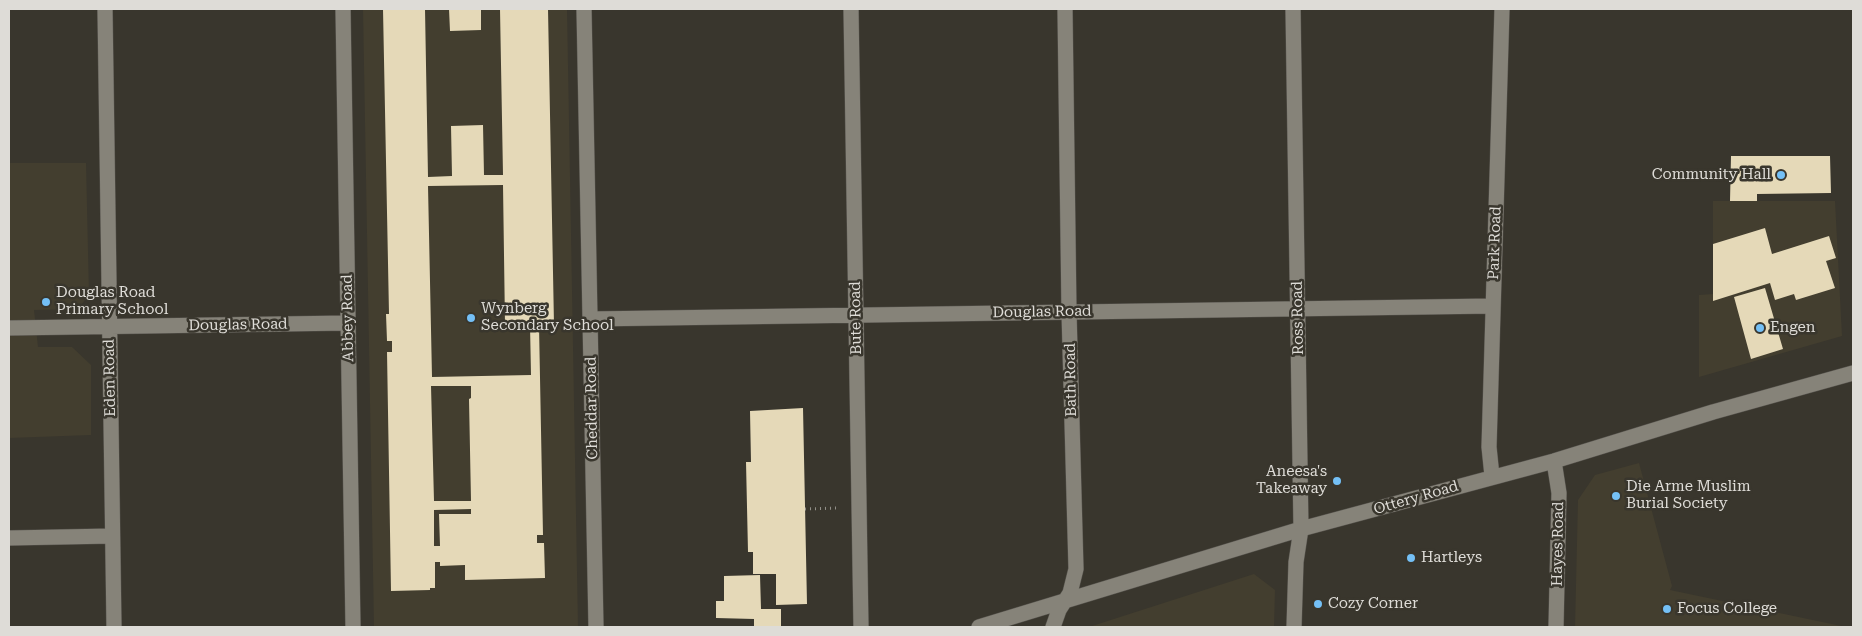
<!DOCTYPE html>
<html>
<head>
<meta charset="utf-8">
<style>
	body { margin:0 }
	#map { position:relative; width:1862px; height:636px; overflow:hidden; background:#39362d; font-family:"Roboto Serif",serif }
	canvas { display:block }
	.frame { position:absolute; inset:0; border:10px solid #dedcd7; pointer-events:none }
</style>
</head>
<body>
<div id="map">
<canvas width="1862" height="636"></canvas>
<div class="frame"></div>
</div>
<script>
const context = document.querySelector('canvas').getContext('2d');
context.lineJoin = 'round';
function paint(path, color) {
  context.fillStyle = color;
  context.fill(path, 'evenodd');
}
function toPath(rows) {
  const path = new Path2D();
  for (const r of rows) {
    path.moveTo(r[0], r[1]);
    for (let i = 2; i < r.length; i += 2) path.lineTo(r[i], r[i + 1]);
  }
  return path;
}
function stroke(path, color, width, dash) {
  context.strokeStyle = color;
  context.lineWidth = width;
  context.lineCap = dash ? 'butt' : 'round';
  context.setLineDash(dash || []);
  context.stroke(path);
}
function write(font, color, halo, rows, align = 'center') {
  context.font = font + ' "Roboto Serif",serif';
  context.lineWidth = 5;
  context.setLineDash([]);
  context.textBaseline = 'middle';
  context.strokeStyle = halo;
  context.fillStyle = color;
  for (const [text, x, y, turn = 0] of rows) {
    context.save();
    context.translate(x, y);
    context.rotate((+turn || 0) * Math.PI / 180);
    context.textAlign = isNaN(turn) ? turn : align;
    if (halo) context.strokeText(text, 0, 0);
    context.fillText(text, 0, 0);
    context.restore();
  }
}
paint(toPath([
	[363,9,567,9,578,627,374,627],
	[9,163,86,163,89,295,78,309,34,310,38,347,72,347,91,365,91,435,9,438],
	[1713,201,1835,201,1842,336,1699,377,1699,295,1713,294],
	[1639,463,1672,586,1670,590,1846,627,1575,627,1578,500,1595,475],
	[1254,574,1275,590,1274,627,1089,627]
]), '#433e2f');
paint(toPath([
	[383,9,425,9,428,177,452,176,451,126,483,125,484,175,503,175,500,9,548,9,554,325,539,325,543,535,537,535,537,543,544,543,545,578,465,580,465,565,440,566,440,562,435,562,435,588,430,588,430,590,391,591,387,352,392,352,392,341,387,341,386,314,389,314],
	[503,185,505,325,530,325,531,375,432,377,428,186],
	[431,386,471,386,471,398,469,399,471,501,434,501],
	[471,509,471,514,439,514,440,546,434,546,434,510],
	[449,9,481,9,481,30,450,31],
	[1731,156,1830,156,1831,193,1757,194,1757,201,1730,201],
	[1765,228,1772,254,1829,236,1836,258,1826,261,1835,288,1796,300,1794,294,1775,300,1770,283,1713,301,1713,244],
	[1765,288,1783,349,1751,359,1734,297],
	[803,408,807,604,776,605,776,574,753,574,753,552,748,552,746,462,751,462,750,411],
	[760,575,761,609,781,609,781,627,754,627,754,619,716,618,716,601,724,601,724,576]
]), '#e5d9b8');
const minor = toPath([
	[105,9,114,627],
	[343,9,353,627],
	[584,9,596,627],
	[851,9,861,627],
	[1293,9,1301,529,1296,562,1294,627],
	[590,319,1493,306],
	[9,328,348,323],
	[1554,461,1559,493,1556,627],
	[1492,476,1489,447,1502,9],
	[9,538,112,536],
	[979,627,1301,529,1554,461,1713,412,1853,373],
	[1053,627,1059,610,1070,593,1076,569,1069,312,1065,9]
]);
stroke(minor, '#55524c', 16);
stroke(toPath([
	[805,509,838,508]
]), '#93918a', 3, [1, 4]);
stroke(minor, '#868379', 15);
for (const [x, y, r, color] of [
	[1781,175,5,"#74c0f6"],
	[46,302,5,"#74c0f6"],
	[471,318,5,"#74c0f6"],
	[1760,328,5,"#74c0f6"],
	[1337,481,5,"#74c0f6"],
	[1616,496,5,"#74c0f6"],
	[1411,558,5,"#74c0f6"],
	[1318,604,5,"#74c0f6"],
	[1667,609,5,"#74c0f6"]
]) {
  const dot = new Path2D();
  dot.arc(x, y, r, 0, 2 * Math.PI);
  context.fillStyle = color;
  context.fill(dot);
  stroke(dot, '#39362d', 2);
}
write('15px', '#dedcd7', '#39362d', [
	["Community Hall",1771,175,"right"],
	["Douglas Road",56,293],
	["Primary School",56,310],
	["Wynberg",481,309],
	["Secondary School",481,326],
	["Engen",1770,328],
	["Aneesa's",1327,472,"right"],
	["Takeaway",1327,489,"right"],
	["Die Arme Muslim",1626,487],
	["Burial Society",1626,504],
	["Hartleys",1421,558],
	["Cozy Corner",1328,604],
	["Focus College",1677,609]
], 'left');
write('15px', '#dedcd7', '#39362d', [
	["Park Road",1495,243,-88],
	["Douglas Road",1042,312,-1],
	["Abbey Road",348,318,-91],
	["Bute Road",856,318,-91],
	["Ross Road",1298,318,-91],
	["Douglas Road",238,325,-1],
	["Eden Road",110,378,-91],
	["Bath Road",1071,380,-91],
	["Cheddar Road",592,408,-91],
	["Ottery Road",1416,498,-16],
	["Hayes Road",1558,544,-89]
]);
</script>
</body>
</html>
